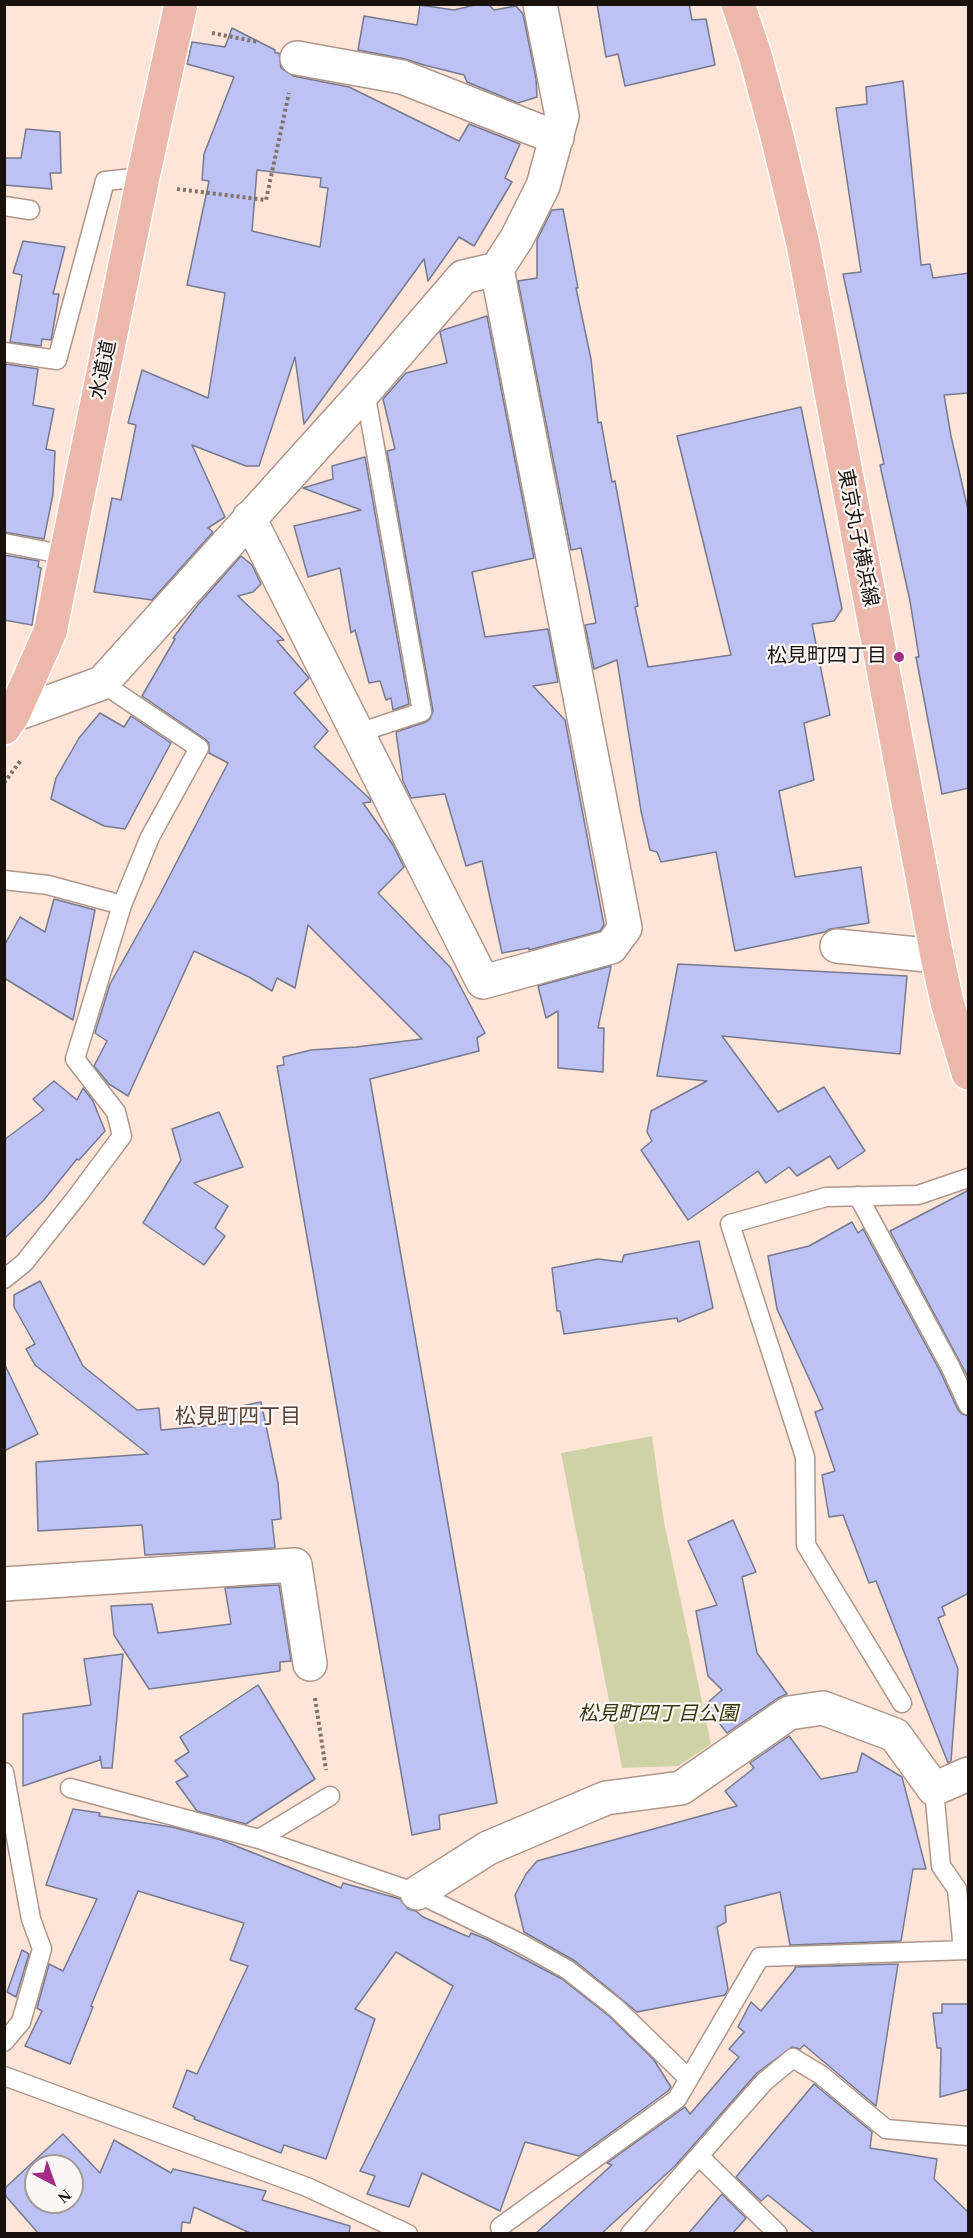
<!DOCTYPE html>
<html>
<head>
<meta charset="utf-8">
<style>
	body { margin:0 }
	#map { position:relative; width:973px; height:2238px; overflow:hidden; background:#ffe5d7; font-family:"Times New Roman",serif }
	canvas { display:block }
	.frame { position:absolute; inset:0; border:6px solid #19110c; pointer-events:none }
	.north { position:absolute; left:24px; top:2154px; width:60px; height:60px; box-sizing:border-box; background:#fcf7f4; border:2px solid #a19b97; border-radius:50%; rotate:139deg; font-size:16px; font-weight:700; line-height:24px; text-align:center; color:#19110c }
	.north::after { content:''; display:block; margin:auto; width:21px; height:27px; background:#a22d87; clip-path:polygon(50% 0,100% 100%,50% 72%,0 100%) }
</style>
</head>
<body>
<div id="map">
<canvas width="973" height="2238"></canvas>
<div class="frame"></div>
<div class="north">N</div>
</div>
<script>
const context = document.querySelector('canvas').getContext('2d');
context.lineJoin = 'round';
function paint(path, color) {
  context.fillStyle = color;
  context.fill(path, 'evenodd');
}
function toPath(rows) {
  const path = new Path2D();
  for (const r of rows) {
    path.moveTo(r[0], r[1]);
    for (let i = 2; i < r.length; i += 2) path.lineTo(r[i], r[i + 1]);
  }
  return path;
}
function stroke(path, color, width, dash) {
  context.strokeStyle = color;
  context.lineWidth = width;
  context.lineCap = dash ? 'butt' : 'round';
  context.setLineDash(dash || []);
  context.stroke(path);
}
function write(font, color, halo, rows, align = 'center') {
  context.font = font + ' "Times New Roman","Noto Sans JP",serif';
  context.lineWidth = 4.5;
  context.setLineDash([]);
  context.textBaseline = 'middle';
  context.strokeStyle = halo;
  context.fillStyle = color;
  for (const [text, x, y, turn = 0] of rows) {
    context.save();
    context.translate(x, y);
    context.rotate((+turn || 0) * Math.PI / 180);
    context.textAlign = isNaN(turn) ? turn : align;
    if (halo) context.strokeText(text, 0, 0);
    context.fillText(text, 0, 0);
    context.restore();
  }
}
paint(toPath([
	[652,1436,664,1522,711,1744,678,1766,622,1768,561,1453]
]), '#cfd2a7');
const building = toPath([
	[479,4,488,4,494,10,516,6,523,14,536,79,537,97,518,103,467,82,464,75,424,65,405,59,358,50,364,16,417,25,420,5,454,10,479,4],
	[597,4,689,4,692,20,706,19,715,65,625,86,618,54,606,57,597,4],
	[232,28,275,50,275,53,279,53,281,68,293,76,349,87,459,141,469,124,520,144,505,178,512,182,474,246,459,237,428,281,424,259,304,424,295,357,259,466,246,466,192,445,225,517,208,528,213,532,152,600,94,592,112,498,121,500,136,425,128,423,142,370,208,398,225,293,187,285,209,181,202,180,204,154,234,77,187,64,192,42,225,47,232,28],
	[257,170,321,178,320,187,328,188,320,247,252,231,257,170],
	[903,81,921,265,930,264,933,278,969,273,969,393,944,395,951,436,969,514,969,788,942,794,916,657,919,657,910,601,880,465,884,464,843,274,861,272,836,108,867,104,866,87,903,81],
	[26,129,60,132,61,173,50,173,52,189,4,185,4,158,21,158,26,129],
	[563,209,578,288,576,288,591,359,598,423,601,422,612,482,615,481,638,606,635,607,648,667,731,655,677,436,801,407,842,609,834,621,812,624,830,715,804,723,814,780,779,791,795,877,861,867,869,923,830,929,825,932,735,951,716,852,661,862,657,852,650,850,641,811,617,660,594,669,585,625,596,623,581,548,571,550,518,281,537,278,537,240,552,210,563,209],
	[23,241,65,247,53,294,59,294,52,335,51,340,42,339,41,346,10,342,22,275,13,273,23,241],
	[487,316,534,558,472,572,485,637,548,629,558,682,533,686,565,720,604,925,600,931,529,950,529,948,502,953,482,861,466,866,445,794,411,798,403,781,396,732,426,722,430,719,433,711,387,451,395,449,383,399,406,373,447,363,440,332,443,330,487,316],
	[6,364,38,369,33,405,54,409,46,449,55,451,53,494,44,539,4,532,4,374,6,364],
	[365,457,409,704,393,710,391,698,386,700,380,681,369,683,355,630,351,633,340,568,308,577,294,526,361,510,303,488,333,479,332,466,365,457],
	[4,555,39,561,38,567,41,568,32,625,4,620,4,555],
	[241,556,252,565,261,584,253,592,238,596,284,640,277,641,309,678,294,693,328,731,314,747,370,799,371,802,363,803,393,845,404,867,378,893,450,967,485,1033,477,1038,479,1051,370,1079,497,1803,439,1815,440,1829,412,1835,277,1066,284,1065,283,1057,311,1050,356,1047,422,1039,308,925,295,988,277,978,272,991,249,977,194,951,128,1096,109,1084,94,1066,107,1041,95,1033,110,984,158,898,228,763,209,753,209,743,205,739,142,696,175,639,173,638,197,606,241,556],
	[100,713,124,727,131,716,171,743,125,829,104,826,51,799,56,778,79,738,100,713],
	[54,899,95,910,73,1020,4,978,4,946,20,917,45,932,54,899],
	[678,964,907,976,900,1054,722,1036,778,1112,824,1087,865,1151,838,1169,830,1156,797,1176,789,1167,766,1183,758,1171,688,1220,641,1150,652,1141,647,1132,651,1111,707,1081,657,1076,678,964],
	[611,966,598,1028,604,1028,603,1072,558,1068,558,1011,546,1018,538,986,611,966],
	[54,1081,77,1100,83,1088,93,1101,105,1131,79,1160,77,1159,43,1201,4,1239,4,1140,44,1110,33,1099,54,1081],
	[219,1112,243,1167,194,1183,228,1206,215,1228,225,1236,204,1265,143,1223,181,1160,172,1129,219,1112],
	[969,1190,969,1379,890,1231,969,1190],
	[852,1222,858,1233,863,1229,940,1371,958,1410,962,1414,969,1416,969,1593,942,1607,945,1615,938,1618,958,1669,951,1761,948,1763,876,1581,869,1583,843,1515,829,1517,822,1475,835,1471,815,1412,823,1409,777,1309,768,1256,809,1246,852,1222],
	[699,1241,713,1308,678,1322,677,1318,564,1334,560,1311,557,1311,552,1268,598,1259,622,1262,624,1255,699,1241],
	[40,1281,83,1366,137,1410,159,1408,161,1430,225,1424,222,1410,261,1402,278,1483,281,1519,272,1520,275,1548,145,1555,142,1525,38,1531,36,1462,148,1454,35,1365,26,1349,35,1344,14,1307,14,1295,40,1281],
	[4,1363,38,1434,4,1451,4,1363],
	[733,1520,756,1572,742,1577,757,1653,787,1694,778,1698,727,1733,705,1705,722,1690,708,1676,696,1611,717,1605,688,1541,733,1520],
	[279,1585,291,1661,280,1662,280,1671,149,1689,114,1635,111,1606,152,1604,158,1633,231,1624,225,1588,279,1585],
	[123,1654,112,1768,102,1768,100,1756,100,1760,23,1786,23,1714,91,1705,84,1659,123,1654],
	[258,1685,315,1779,246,1824,197,1811,176,1782,188,1776,175,1761,189,1752,180,1737,258,1685],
	[789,1736,821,1779,857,1772,862,1753,902,1777,926,1869,913,1869,901,1941,790,1945,780,1892,725,1906,726,1922,717,1927,728,1989,725,1995,637,2012,575,1961,524,1932,515,1895,526,1874,537,1861,737,1806,725,1791,754,1768,750,1763,789,1736],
	[73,1809,100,1813,99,1816,172,1827,221,1840,341,1888,343,1883,400,1899,408,1909,416,1911,423,1917,469,1937,471,1933,486,1939,562,1979,609,2016,654,2060,671,2087,668,2091,579,2156,525,2142,500,2211,422,2173,409,2207,367,2194,375,2176,360,2171,453,1986,396,1952,355,2009,375,2019,326,2159,284,2145,281,2153,194,2119,195,2117,173,2107,187,2070,197,2074,248,1966,230,1960,244,1923,138,1891,91,2006,93,2007,70,2064,25,2046,42,2011,37,2008,49,1964,63,1971,97,1899,46,1885,73,1809],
	[22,1950,29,1954,16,1997,7,1992,22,1950],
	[898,1964,876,2106,804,2045,800,2049,792,2047,757,2073,675,2166,601,2234,535,2234,612,2165,607,2163,685,2107,690,2114,739,2057,729,2049,744,2032,738,2027,751,2002,761,2011,795,1969,795,1967,898,1964],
	[942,2004,969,2004,969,2089,940,2097,941,2048,937,2048,933,2013,942,2013,942,2004],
	[814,2084,872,2132,870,2148,937,2159,934,2179,969,2213,969,2234,816,2234,768,2195,761,2201,736,2177,814,2084],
	[63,2134,100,2173,114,2140,171,2173,173,2169,266,2191,262,2200,350,2226,349,2234,252,2234,194,2207,190,2223,182,2222,181,2234,39,2234,4,2194,4,2189,63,2134],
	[36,2166,72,2166,72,2202,36,2202,36,2166],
	[722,2194,746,2218,732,2234,688,2234,722,2194]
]);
paint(building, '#bdc2f4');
stroke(building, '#76798f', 1.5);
const lane = toPath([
	[4,206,30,210],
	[4,352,57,360,105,181,143,177],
	[4,543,66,555],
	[358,733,422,712,365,391],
	[4,880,48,885,122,905],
	[858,1196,950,1366,968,1405],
	[4,1279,24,1263,75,1199,122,1136,116,1112,75,1059,122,905,150,837,199,748,102,683],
	[902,1703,806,1545,805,1457,730,1224,826,1197,918,1195,968,1178],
	[4,1772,31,1919,42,1949,21,2022,4,2042],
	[70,1788,259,1839,417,1893,522,1944,568,1970,616,2008,688,2078],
	[934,1789,941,1866,957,1889,963,1950],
	[259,1839,330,1796],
	[4,2076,307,2187,408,2234],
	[699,2156,778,2234],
	[500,2227,677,2099,760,1957,968,1950],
	[630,2234,764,2082,793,2058,821,2075,886,2129,968,2136]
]);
const street = toPath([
	[297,58,402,77,557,138],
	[249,518,483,982,611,947,625,928,497,269],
	[13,715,102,683,365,391,463,277,497,269,517,238,543,186,562,116,540,4],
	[837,946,937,956],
	[4,1584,295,1565,310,1664],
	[417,1893,488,1848,606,1798,681,1788,789,1713,823,1708,895,1735,934,1789,968,1774]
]);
const primary = toPath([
	[738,4,755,55,776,132,803,244,937,956,947,1002,968,1073],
	[4,728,13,715,50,632,143,177,181,4]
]);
stroke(lane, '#af968a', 21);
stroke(street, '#af968a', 36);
stroke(primary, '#fff', 36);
stroke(toPath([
	[212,33,258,42],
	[177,189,266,200,289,93],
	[4,783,21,760],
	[315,1698,326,1770]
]), '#837269', 4, [3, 3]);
stroke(lane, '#fff', 18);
stroke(street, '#fff', 33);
stroke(primary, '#ecb8ac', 33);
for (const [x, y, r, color] of [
	[899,657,6,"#a22d87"]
]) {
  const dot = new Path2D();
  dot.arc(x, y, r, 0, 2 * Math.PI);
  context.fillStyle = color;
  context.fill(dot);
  stroke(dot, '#fcf7f4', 2);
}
write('20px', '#19110c', '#fcf7f4', [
	["水道道",104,370,-78],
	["東京丸子横浜線",857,538,79]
]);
write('20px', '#19110c', '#fcf7f4', [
	["松見町四丁目",887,657]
], 'right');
write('italic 20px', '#35360c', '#fcf7f4', [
	["松見町四丁目公園",658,1715]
]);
write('21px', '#564136', '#fcf7f4', [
	["松見町四丁目",238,1417]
]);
</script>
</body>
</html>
